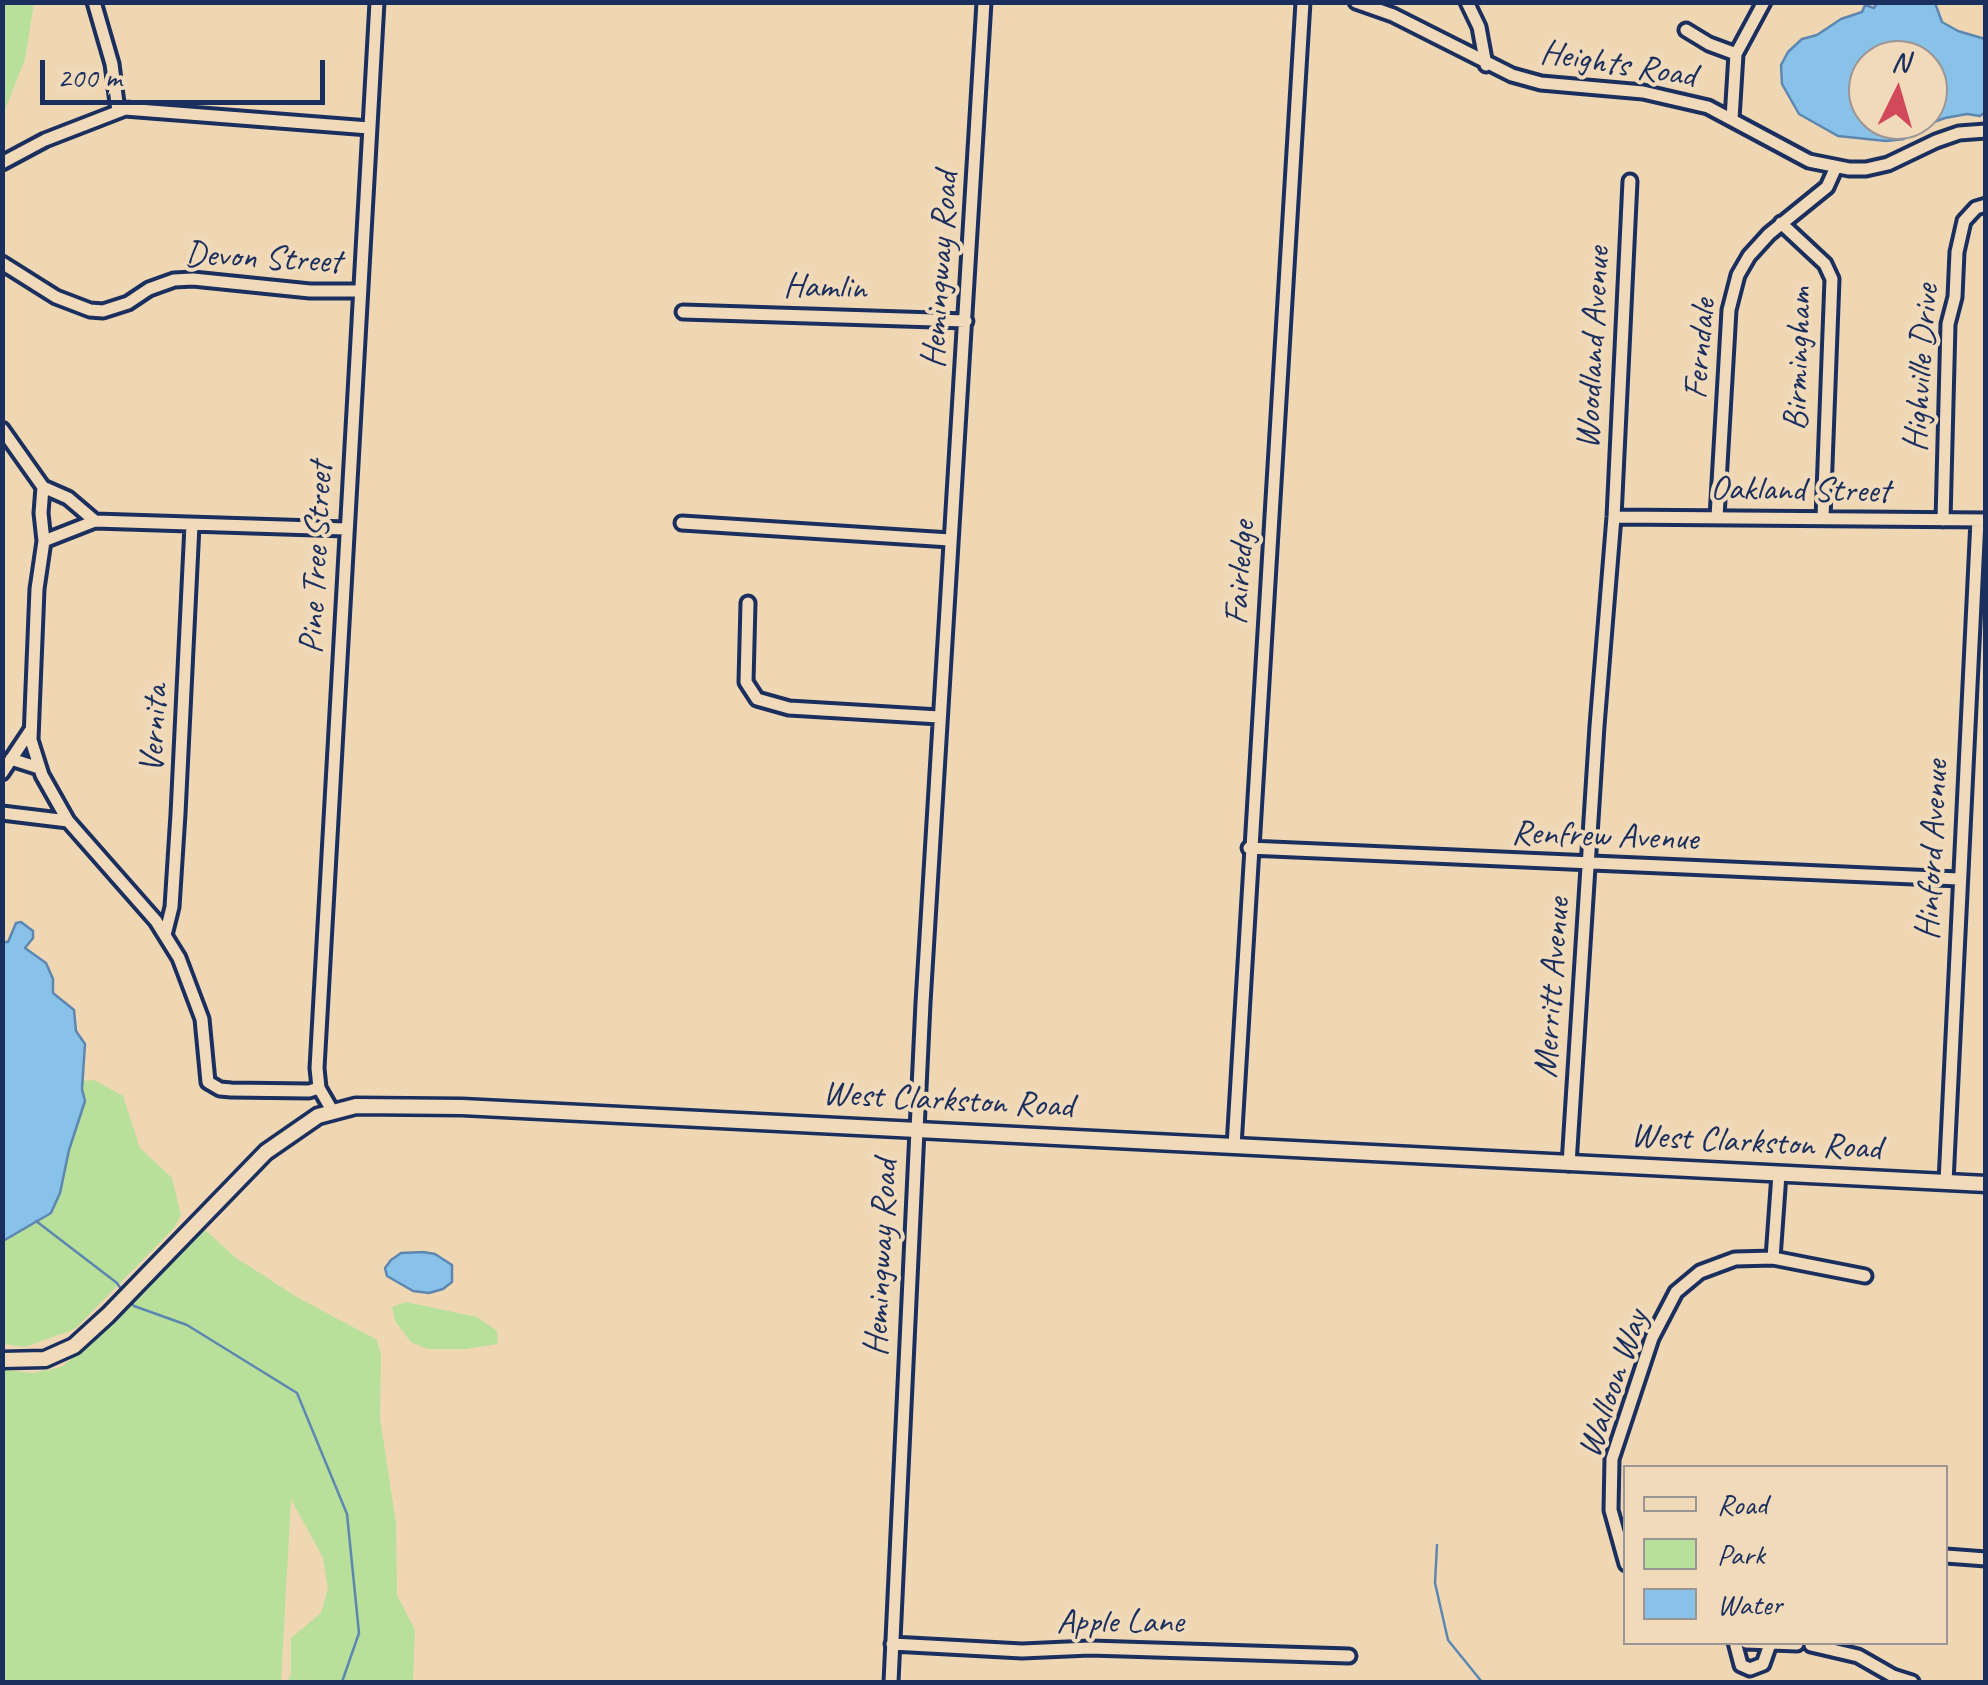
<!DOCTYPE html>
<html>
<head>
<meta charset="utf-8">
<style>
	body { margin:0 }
	#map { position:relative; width:1988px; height:1685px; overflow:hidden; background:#efd7b4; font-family:Caveat,sans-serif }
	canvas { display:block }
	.frame { position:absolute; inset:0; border:5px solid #1b2f5e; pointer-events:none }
	.legend { position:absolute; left:1623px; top:1465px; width:325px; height:180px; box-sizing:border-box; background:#f1daba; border:2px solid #9b9695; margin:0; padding:12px 18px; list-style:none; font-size:30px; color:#1b2f5e }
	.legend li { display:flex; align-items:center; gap:20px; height:50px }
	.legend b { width:50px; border:2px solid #9b9695 }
	.north { position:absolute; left:1848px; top:40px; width:100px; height:100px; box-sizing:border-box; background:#f1daba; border:2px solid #9b9695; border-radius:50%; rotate:5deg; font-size:28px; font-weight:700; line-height:40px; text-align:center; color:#1b2f5e }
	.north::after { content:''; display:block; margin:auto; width:35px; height:45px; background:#d1495b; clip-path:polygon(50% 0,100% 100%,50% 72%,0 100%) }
	.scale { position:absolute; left:40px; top:60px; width:285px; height:45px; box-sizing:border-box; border:5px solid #1b2f5e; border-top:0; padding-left:12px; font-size:30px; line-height:35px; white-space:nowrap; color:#1b2f5e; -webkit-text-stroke:8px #f1daba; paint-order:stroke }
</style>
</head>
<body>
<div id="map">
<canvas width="1988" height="1685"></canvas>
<div class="frame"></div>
<ul class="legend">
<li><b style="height:12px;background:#f1daba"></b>Road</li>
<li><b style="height:28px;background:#b8e09b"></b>Park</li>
<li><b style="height:28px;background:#89c2e8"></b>Water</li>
</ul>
<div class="north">N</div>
<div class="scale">200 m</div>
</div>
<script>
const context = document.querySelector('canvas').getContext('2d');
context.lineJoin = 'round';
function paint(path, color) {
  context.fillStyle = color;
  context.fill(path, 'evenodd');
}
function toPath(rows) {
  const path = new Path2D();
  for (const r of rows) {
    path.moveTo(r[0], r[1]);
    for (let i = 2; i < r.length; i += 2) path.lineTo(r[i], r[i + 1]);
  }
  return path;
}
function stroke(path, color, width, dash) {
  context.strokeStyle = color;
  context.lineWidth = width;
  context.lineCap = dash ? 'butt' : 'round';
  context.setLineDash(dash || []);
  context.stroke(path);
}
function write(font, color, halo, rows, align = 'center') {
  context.font = font + ' Caveat,sans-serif';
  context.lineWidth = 8;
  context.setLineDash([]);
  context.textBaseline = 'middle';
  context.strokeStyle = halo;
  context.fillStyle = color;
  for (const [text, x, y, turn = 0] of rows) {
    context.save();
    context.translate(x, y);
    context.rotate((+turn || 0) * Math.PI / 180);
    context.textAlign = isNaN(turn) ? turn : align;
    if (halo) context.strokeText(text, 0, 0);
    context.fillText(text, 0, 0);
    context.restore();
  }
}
paint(toPath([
	[3,2,34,3,25,59,3,115],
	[94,1080,123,1096,140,1148,172,1178,181,1215,174,1228,75,1329,25,1347,3,1344,3,1241,51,1213,60,1193,69,1150,85,1101,82,1081],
	[205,1230,235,1257,295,1296,377,1340,381,1355,380,1418,396,1523,397,1595,415,1630,413,1682,287,1682,291,1674,291,1638,321,1613,328,1589,323,1558,291,1499,281,1682,3,1682,3,1370,33,1373,61,1367,94,1341],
	[406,1302,477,1317,497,1331,498,1344,465,1349,427,1349,411,1342,395,1321,392,1307]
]), '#b8e09b');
const water = toPath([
	[1877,3,1935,3,1942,22,1958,31,1985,39,1985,112,1980,116,1967,114,1945,118,1912,130,1904,139,1886,141,1838,136,1799,114,1782,84,1781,65,1788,52,1802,39,1817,35,1841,19,1862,12,1865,5,1874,8,1877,3],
	[1868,60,1928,60,1928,120,1868,120,1868,60],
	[21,922,33,931,33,938,25,948,46,963,53,979,53,993,74,1010,76,1031,85,1044,82,1089,85,1101,69,1150,60,1193,51,1213,3,1241,3,942,8,942,16,923,21,922],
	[423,1252,435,1254,452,1265,452,1282,443,1289,429,1293,413,1291,387,1276,385,1268,391,1260,401,1253,423,1252]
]);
paint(water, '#89c2e8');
stroke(water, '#5d87b1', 2.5);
stroke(toPath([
	[36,1221,117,1283,123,1292],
	[131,1302,134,1306,187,1325,297,1393,347,1514,359,1633,342,1682],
	[1437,1545,1435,1583,1448,1640,1482,1682]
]), '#5d87b1', 2.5);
const minor = toPath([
	[94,2,112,64,118,111],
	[1356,2,1393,15,1512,75,1541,83,1643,92,1708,107,1809,161,1849,169,1866,169,1888,164,1936,141,1959,133,1986,131],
	[1467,2,1479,27,1486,65],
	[1686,30,1709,44,1736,54],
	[1732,119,1736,54,1764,2],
	[2,163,45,140,125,109,369,128],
	[1781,223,1825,264,1832,279,1823,518],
	[2,263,56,297,90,310,103,311,128,303,149,289,174,280,193,279,310,291,360,291],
	[683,312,966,321],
	[2,429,43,487,68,498,95,521,346,529],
	[43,487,41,513,44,541],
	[1614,517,1986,520],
	[1717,517,1729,310,1738,275,1749,256,1769,234,1827,187,1836,167],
	[1943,520,1948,324,1955,297,1957,252,1964,221,1976,208,1986,205],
	[95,521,44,541,37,589,32,713,31,740,42,775,68,821,156,921,179,958,202,1019,208,1082,220,1089,231,1090,309,1091,319,1088],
	[682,523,950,540],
	[748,603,746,682,757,699,789,708,939,717],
	[11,759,39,768],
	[2,773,30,731],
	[2,813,68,821],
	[1249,848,1959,879],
	[165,935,172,907,178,814,192,525],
	[333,1112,319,1088,317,1068,377,2],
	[1234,1146,1303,2],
	[1569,1164,1597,726,1614,517,1630,181],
	[1946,1182,1978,520],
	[1773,1258,1779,1174],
	[1946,1556,1986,1559],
	[1626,1564,1611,1510,1612,1459,1652,1338,1676,1292,1700,1272,1735,1259,1773,1258,1865,1276],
	[1735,1642,1741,1665,1750,1669,1763,1664,1770,1644],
	[1746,1642,1797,1644],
	[892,1644,1022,1651,1090,1648,1349,1656],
	[1811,1645,1858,1656,1893,1676,1912,1682],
	[891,1682,923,1003,984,2]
]);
const major = toPath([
	[2,1360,45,1359,74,1346,108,1315,266,1152,318,1116,356,1106,462,1107,1986,1184]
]);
stroke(minor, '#1b2f5e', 19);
stroke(major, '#1b2f5e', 21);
stroke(minor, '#f1daba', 11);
stroke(major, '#f1daba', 14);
write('35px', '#1b2f5e', '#f1daba', [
	["Heights Road",1618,65,9],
	["Devon Street",263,259,3],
	["Hemingway Road",941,270,-86],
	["Hamlin",825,288,2],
	["Woodland Avenue",1594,348,-87],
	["Ferndale",1701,349,-85],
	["Birmingham",1799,359,-88],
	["Highville Drive",1922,368,-86],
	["Oakland Street",1800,491,1],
	["Pine Tree Street",317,558,-87],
	["Fairledge",1241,573,-86],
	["Vernita",155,729,-87],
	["Renfrew Avenue",1605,837,2],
	["Hinford Avenue",1933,850,-87],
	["Merritt Avenue",1553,988,-86],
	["West Clarkston Road",948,1101,3],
	["West Clarkston Road",1756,1143,3],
	["Hemingway Road",882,1258,-87],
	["Walloon Way",1614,1384,-71],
	["Apple Lane",1120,1623]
]);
</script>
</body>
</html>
